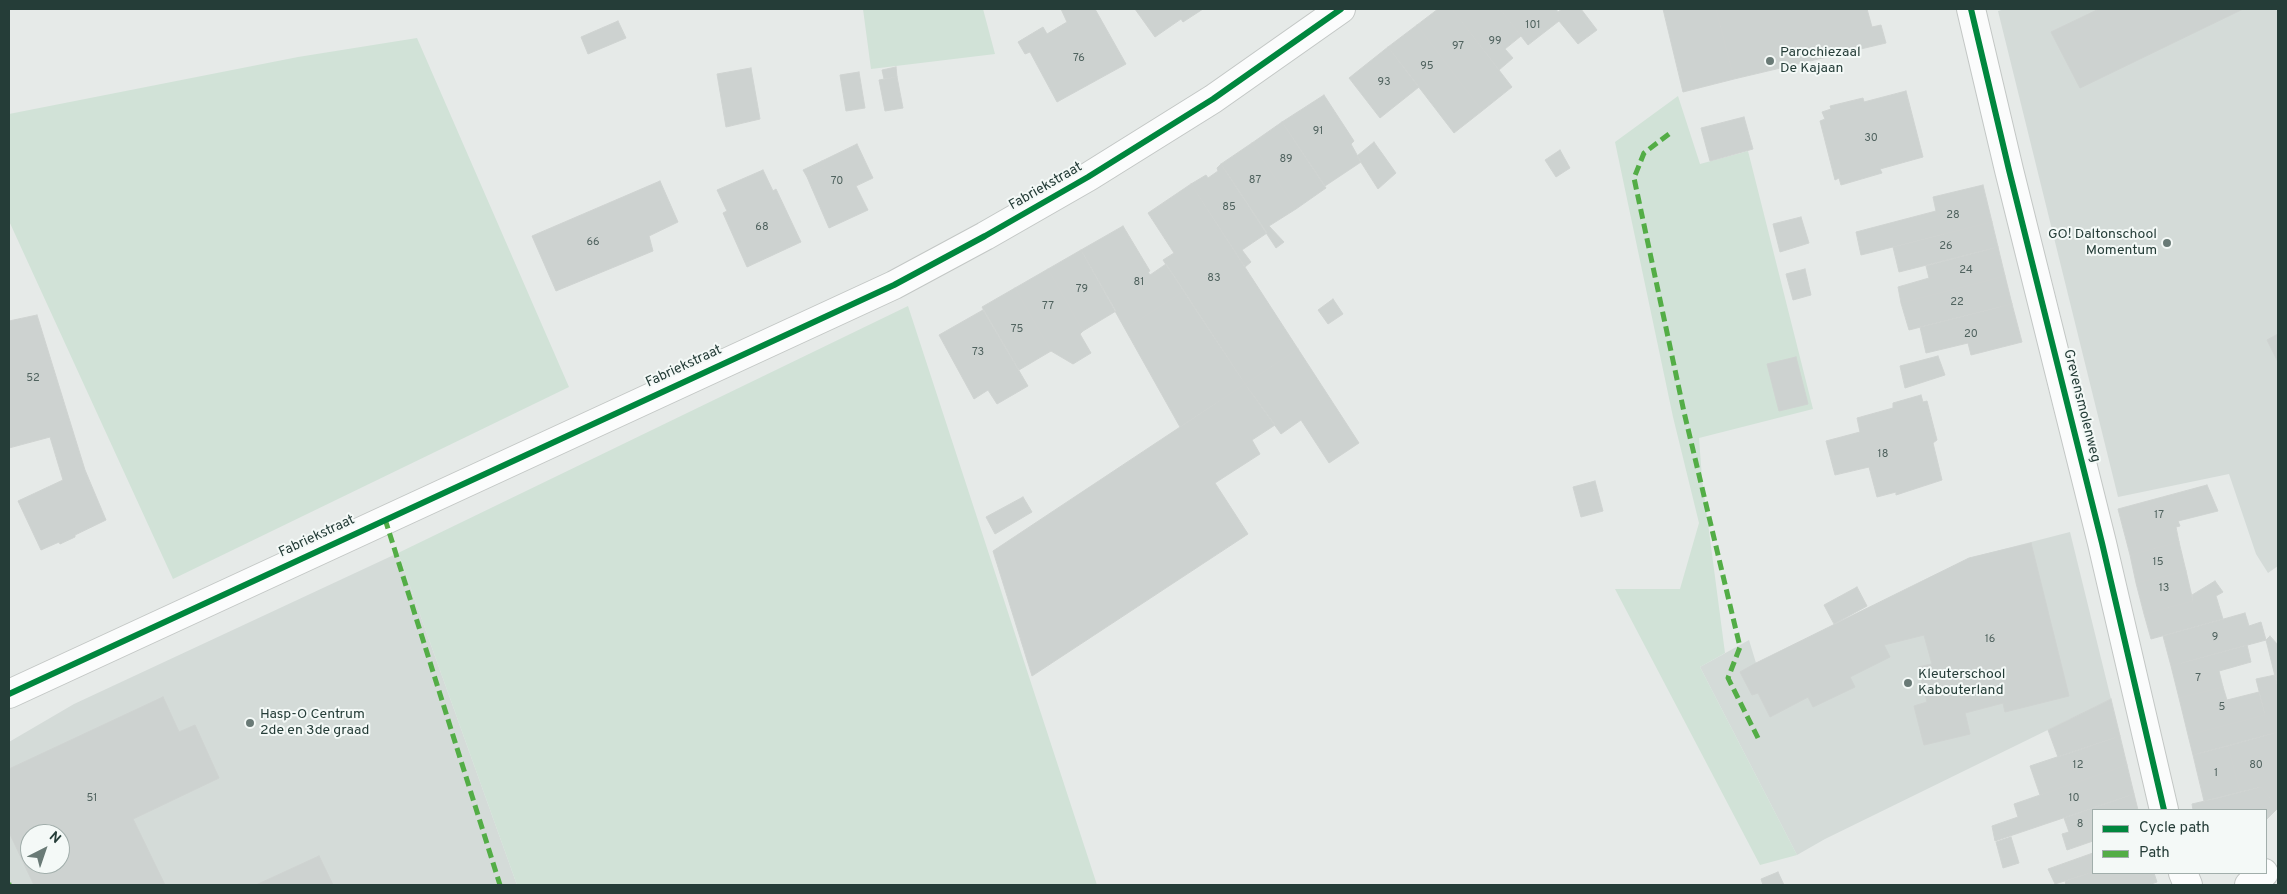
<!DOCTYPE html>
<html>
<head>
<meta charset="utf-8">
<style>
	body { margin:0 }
	#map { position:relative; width:2287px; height:894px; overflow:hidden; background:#e6eae8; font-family:Overpass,sans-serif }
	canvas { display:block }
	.frame { position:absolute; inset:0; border:10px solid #253d38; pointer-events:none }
	.legend { position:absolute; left:2092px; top:809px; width:175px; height:65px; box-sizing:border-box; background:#f4f9f7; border:1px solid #a1aeab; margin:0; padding:6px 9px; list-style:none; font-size:15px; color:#253d38 }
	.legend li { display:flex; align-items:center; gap:10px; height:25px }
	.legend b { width:25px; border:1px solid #a1aeab }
	.north { position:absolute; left:20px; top:824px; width:50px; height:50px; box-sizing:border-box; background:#f4f9f7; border:1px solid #a1aeab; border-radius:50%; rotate:41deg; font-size:14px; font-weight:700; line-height:20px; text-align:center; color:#253d38 }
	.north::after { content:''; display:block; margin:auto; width:18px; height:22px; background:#697a76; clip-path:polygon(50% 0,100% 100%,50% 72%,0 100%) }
</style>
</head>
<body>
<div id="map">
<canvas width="2287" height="894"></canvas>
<div class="frame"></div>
<ul class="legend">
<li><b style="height:6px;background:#00873e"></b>Cycle path</li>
<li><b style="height:6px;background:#53ad46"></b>Path</li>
</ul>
<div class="north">N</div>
</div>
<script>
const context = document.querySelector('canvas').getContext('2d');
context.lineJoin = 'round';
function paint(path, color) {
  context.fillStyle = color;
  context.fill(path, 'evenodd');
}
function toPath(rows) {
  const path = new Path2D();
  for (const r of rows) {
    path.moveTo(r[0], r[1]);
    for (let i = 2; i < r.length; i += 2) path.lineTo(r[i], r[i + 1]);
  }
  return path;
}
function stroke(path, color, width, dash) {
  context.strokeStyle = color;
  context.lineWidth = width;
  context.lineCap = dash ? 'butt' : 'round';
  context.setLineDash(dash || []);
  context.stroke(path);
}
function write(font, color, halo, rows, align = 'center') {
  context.font = font + ' Overpass,sans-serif';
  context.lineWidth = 4;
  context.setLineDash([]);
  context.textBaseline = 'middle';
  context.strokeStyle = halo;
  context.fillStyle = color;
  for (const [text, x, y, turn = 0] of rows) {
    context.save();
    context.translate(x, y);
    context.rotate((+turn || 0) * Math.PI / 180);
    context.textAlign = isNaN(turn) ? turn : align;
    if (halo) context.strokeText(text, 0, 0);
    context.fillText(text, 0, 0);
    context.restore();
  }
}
paint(toPath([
	[2005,9,2278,9,2278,566,2268,573,2256,554,2229,474,2118,497,1998,11],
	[2070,532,2111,699,1825,839,1797,855,1700,667,1749,640,1756,663,1969,558],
	[398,553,517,885,9,885,9,742,74,704],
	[30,834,60,834,60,864,30,864]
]), '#d4dbd8');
paint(toPath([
	[863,9,983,9,995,54,871,69],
	[417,38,569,387,173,579,9,221,9,114,298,57],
	[1678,96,1700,164,1748,151,1813,409,1699,438,1702,478,1725,653,1700,667,1797,855,1760,865,1615,589,1680,589,1699,523,1673,417,1615,142],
	[908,306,1097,885,517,885,398,553]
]), '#d1e2d7');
const building = toPath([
	[1061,9,1095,9,1126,64,1057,102,1030,52,1025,54,1018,42,1043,27,1047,34,1067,22,1061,9],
	[1135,9,1203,9,1183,22,1181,19,1155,37,1135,9],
	[1438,9,1452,9,1512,87,1482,111,1417,25,1438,9],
	[1452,9,1500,9,1521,36,1505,49,1513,58,1499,70,1452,9],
	[1500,9,1556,9,1558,12,1562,9,1581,9,1597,30,1578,44,1559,21,1528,45,1500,9],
	[1663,9,1716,9,1734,79,1683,92,1663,9],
	[1716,9,1867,9,1872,27,1881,25,1886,43,1734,79,1716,9],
	[2099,9,2243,9,2080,88,2051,32,2099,9],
	[618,21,626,38,588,54,581,37,618,21],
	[1417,25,1482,111,1454,133,1388,47,1417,25],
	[1388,47,1419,87,1380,118,1349,78,1388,47],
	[896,67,897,77,884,79,882,70,896,67],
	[751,68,760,119,726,127,717,74,751,68],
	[859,72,865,108,846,111,840,75,859,72],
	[897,77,903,108,885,111,879,80,897,77],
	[1906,91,1923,157,1880,169,1882,173,1841,185,1839,178,1835,180,1820,121,1825,119,1822,112,1831,109,1830,106,1863,98,1864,102,1906,91],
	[1324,95,1354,141,1351,144,1361,162,1325,186,1282,122,1324,95],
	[1744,117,1753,149,1710,161,1701,128,1744,117],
	[1282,122,1326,188,1296,209,1252,143,1282,122],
	[1374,142,1396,173,1378,189,1357,156,1374,142],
	[1252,143,1296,209,1269,226,1284,242,1276,248,1221,164,1252,143],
	[857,144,873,178,856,186,868,210,829,228,807,177,825,167,822,161,857,144],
	[1560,150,1570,168,1556,177,1545,160,1560,150],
	[822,161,825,167,807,177,803,170,822,161],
	[1221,164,1267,233,1242,250,1251,262,1245,267,1191,184,1206,175,1208,178,1218,171,1217,168,1221,164],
	[763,170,773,191,776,189,801,242,747,267,723,213,727,211,717,190,763,170],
	[660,181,678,222,649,236,653,251,556,291,532,236,660,181],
	[1191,184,1298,349,1245,384,1163,260,1174,253,1148,213,1191,184],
	[1983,185,1992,222,1861,255,1856,232,1936,211,1933,197,1983,185],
	[1801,217,1809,243,1780,252,1773,224,1801,217],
	[1992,222,1998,247,1899,272,1893,247,1992,222],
	[1123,226,1150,271,1148,272,1150,275,1166,264,1184,291,1125,329,1081,250,1123,226],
	[1998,247,2005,276,1901,303,1898,287,1929,278,1926,266,1998,247],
	[1081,250,1116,311,1083,331,1048,269,1081,250],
	[1048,269,1083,331,1080,334,1091,353,1073,364,1051,351,1015,288,1048,269],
	[1805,269,1811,295,1793,300,1786,274,1805,269],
	[2005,276,2012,304,1909,330,1901,303,2005,276],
	[1015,288,1051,351,1019,370,982,307,1015,288],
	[1184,291,1245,384,1180,427,1125,329,1184,291],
	[1333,299,1343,314,1328,324,1318,310,1333,299],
	[2012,304,2022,342,1971,355,1968,343,1926,353,1920,327,2012,304],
	[983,310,1028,386,997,404,988,390,974,399,939,335,983,310],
	[37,315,85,470,106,520,75,535,75,537,60,544,59,542,41,550,18,501,63,480,50,437,9,448,9,321,37,315],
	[2278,334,2278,362,2267,340,2278,334],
	[1298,349,1359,443,1329,463,1301,420,1281,434,1245,384,1298,349],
	[1938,356,1945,375,1905,388,1900,366,1938,356],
	[1796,357,1808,404,1779,411,1767,364,1796,357],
	[1245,384,1275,425,1252,440,1260,454,1215,483,1248,534,1032,676,993,551,1245,384],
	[1921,395,1923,402,1927,401,1937,440,1933,443,1942,480,1896,495,1896,492,1877,497,1869,467,1835,475,1826,441,1860,432,1857,418,1893,408,1893,403,1921,395],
	[1595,481,1603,511,1581,517,1573,487,1595,481],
	[2207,485,2218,511,2178,521,2180,526,2176,527,2179,542,2130,555,2118,509,2207,485],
	[1023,497,1032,512,995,534,986,517,1023,497],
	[2179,542,2186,571,2136,583,2130,555,2179,542],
	[2031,543,2069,696,2005,712,2003,703,1965,713,1970,734,1924,745,1914,706,1927,702,1918,667,1932,664,1924,635,1884,645,1890,657,1850,677,1855,687,1813,707,1808,697,1770,717,1758,693,1752,695,1740,672,1756,663,1969,558,2031,543],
	[2186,571,2193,601,2144,614,2136,583,2186,571],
	[2215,581,2223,592,2216,596,2223,619,2151,639,2144,614,2193,601,2192,595,2215,581],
	[1857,587,1867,606,1834,624,1824,605,1857,587],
	[2245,613,2249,626,2261,622,2266,640,2171,666,2163,636,2245,613],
	[2270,636,2278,645,2278,688,2266,640,2270,636],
	[2247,645,2251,662,2219,671,2223,687,2179,698,2171,666,2247,645],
	[2275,675,2278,688,2278,732,2193,755,2188,735,2265,715,2256,679,2275,675],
	[2223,687,2227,700,2259,692,2265,715,2188,735,2179,698,2223,687],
	[163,697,179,732,195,725,219,778,133,819,165,885,34,885,9,832,9,769,163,697],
	[30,834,60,834,60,864,30,864,30,834],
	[2111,699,2120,736,2058,757,2048,730,2111,699],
	[2278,732,2278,808,2261,787,2240,792,2228,746,2278,732],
	[2120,736,2127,765,2040,795,2030,766,2120,736],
	[2228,746,2240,792,2204,801,2193,755,2228,746],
	[2127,765,2134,794,1995,841,1992,826,2018,817,2014,804,2127,765],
	[2261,787,2278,808,2266,820,2266,810,2231,810,2218,798,2261,787],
	[2134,794,2138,810,2093,810,2093,841,2067,850,2062,834,2069,832,2064,818,2134,794],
	[2218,798,2231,810,2193,810,2192,804,2218,798],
	[2011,837,2019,863,2003,868,1996,842,2011,837],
	[2093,853,2093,872,2055,884,2048,869,2093,853],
	[319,856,333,885,256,885,319,856],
	[1778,872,1784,885,1763,885,1761,879,1778,872],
	[2093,872,2154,873,2157,882,2148,885,2066,885,2065,881,2093,872]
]);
paint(building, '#cdd2d0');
stroke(building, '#cfd3d1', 1);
const minor = toPath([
	[1971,9,2009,170,2102,543,2164,810],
	[9,694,894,285,985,236,1088,177,1213,99,1341,9],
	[2183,873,2188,885]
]);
const tertiary = toPath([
	[2249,885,2264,873]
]);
stroke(minor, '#c3c7c5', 30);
stroke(tertiary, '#c3c7c5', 30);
stroke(minor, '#fbfcfc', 28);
stroke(tertiary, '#fbfcfc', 28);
stroke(toPath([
	[1669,134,1644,153,1634,178,1684,412,1740,647,1728,678,1758,738],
	[385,519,500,885],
	[9,884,10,885]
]), '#53ad46', 5, [10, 5]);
stroke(toPath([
	[1971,9,2009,170,2102,543,2164,810],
	[9,694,894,285,985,236,1088,177,1213,99,1341,9]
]), '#00873e', 6);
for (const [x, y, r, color] of [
	[1770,61,5,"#697a76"],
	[2167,243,5,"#697a76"],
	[1908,683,5,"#697a76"],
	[250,723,5,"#697a76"]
]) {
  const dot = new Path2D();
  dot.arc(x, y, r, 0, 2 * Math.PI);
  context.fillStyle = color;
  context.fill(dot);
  stroke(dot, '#f4f9f7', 2);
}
write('11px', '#50635f', null, [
	["101",1533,26],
	["99",1495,42],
	["97",1458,47],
	["76",1079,59],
	["95",1427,67],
	["93",1384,83],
	["91",1318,132],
	["30",1871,139],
	["89",1286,160],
	["87",1255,181],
	["70",837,182],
	["85",1229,208],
	["28",1953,216],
	["68",762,228],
	["66",593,243],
	["26",1946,247],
	["24",1966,271],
	["83",1214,279],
	["81",1139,283],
	["79",1082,290],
	["22",1957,303],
	["77",1048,307],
	["75",1017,330],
	["20",1971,335],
	["73",978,353],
	["52",33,379],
	["18",1883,455],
	["17",2159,516],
	["15",2158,563],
	["13",2164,589],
	["9",2215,638],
	["16",1990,640],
	["7",2198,679],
	["5",2222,708],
	["12",2078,766],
	["80",2256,766],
	["1",2216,774],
	["51",92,799],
	["10",2074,799],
	["8",2080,825]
]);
write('14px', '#253d38', '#f4f9f7', [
	["Parochiezaal",1780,53],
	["De Kajaan",1780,69],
	["GO! Daltonschool",2157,235,"right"],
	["Momentum",2157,251,"right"],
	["Kleuterschool",1918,675],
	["Kabouterland",1918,691],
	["Hasp-O Centrum",260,715],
	["2de en 3de graad",260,731]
], 'left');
write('14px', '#253d38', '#f4f9f7', [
	["Fabriekstraat",1046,187,-30],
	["Fabriekstraat",684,367,-25],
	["Grevensmolenweg",2081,406,76],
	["Fabriekstraat",317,537,-25]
]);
</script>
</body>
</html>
